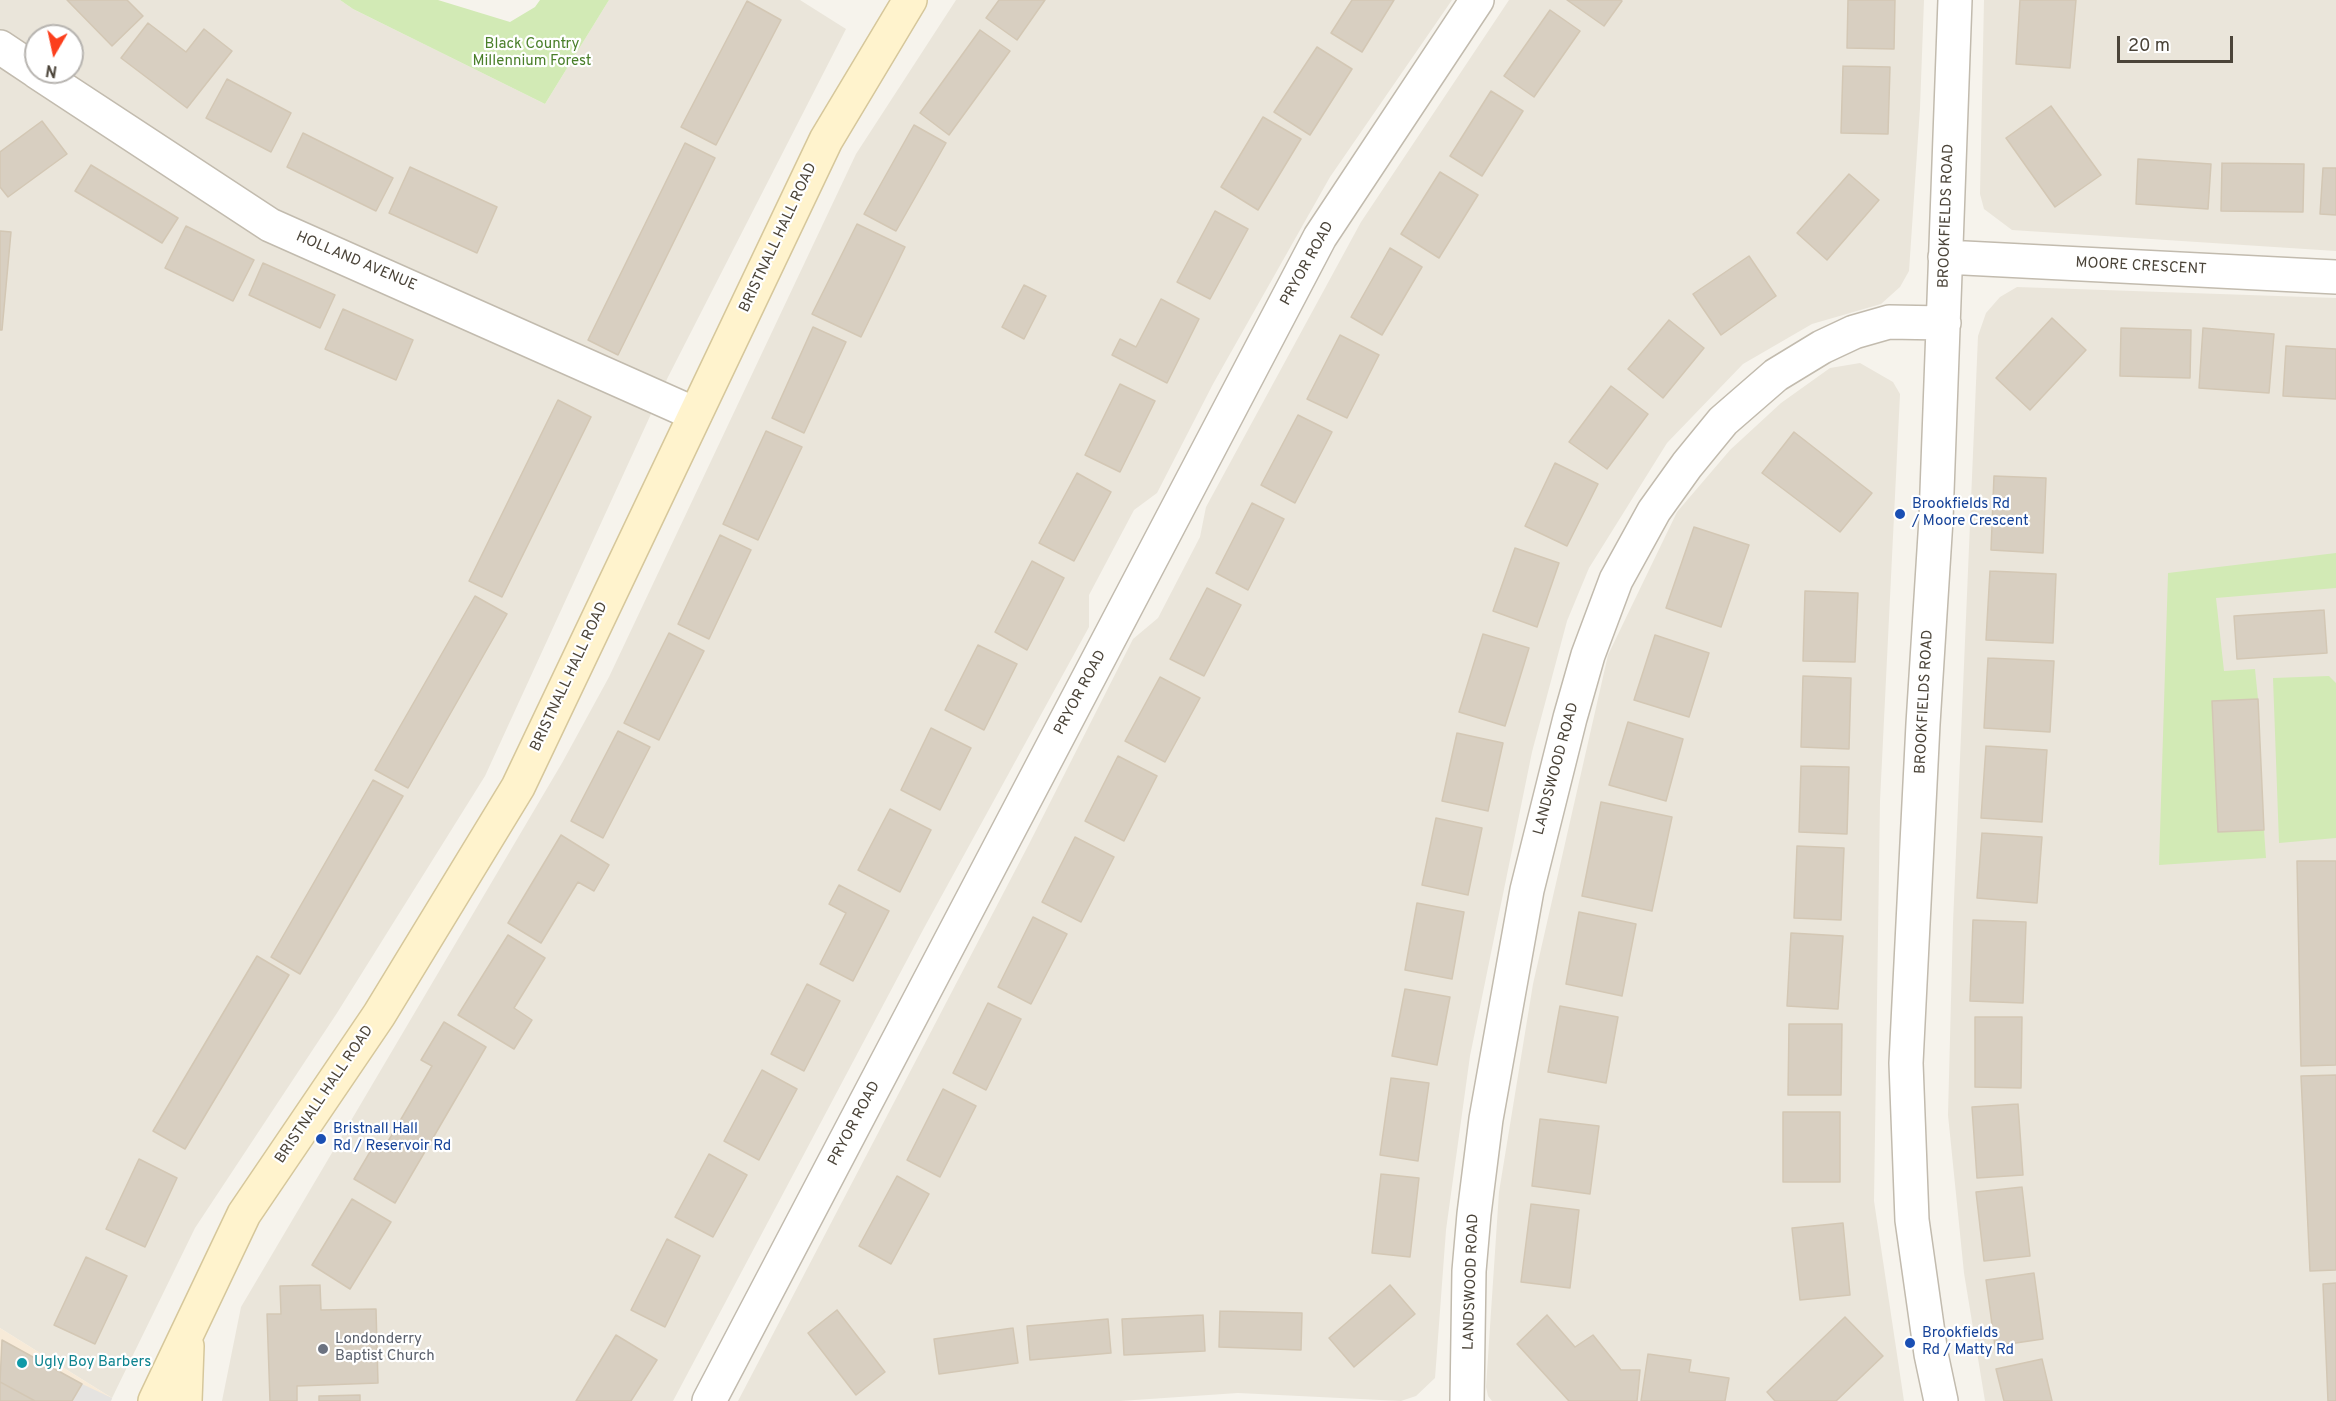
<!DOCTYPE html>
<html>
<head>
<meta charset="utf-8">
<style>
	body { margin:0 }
	#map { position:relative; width:2336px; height:1401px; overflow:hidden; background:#f6f3ec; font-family:Overpass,sans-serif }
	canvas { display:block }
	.north { position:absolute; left:24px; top:24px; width:60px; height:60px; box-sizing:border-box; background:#fff; border:2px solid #b7b4b0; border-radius:50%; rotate:189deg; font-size:16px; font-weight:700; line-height:24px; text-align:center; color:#4b4439 }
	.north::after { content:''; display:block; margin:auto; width:21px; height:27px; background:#fc3f1d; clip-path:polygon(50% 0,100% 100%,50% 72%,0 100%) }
	.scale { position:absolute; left:2117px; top:36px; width:116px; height:27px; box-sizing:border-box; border:3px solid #4b4439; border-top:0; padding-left:8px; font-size:18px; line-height:21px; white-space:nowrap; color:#4b4439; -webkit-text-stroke:4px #fff; paint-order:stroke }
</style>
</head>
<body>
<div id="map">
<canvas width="2336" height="1401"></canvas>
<div class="north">N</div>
<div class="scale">20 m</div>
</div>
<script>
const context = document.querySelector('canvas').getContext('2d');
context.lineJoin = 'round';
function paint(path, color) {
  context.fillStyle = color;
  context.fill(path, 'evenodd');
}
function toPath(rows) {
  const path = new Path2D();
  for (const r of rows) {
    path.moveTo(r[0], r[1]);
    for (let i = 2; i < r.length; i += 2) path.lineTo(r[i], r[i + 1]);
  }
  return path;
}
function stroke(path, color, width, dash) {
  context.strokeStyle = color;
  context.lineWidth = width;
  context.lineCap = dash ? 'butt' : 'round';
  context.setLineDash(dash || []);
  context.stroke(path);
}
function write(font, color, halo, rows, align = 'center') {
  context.font = font + ' Overpass,sans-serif';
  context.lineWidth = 4.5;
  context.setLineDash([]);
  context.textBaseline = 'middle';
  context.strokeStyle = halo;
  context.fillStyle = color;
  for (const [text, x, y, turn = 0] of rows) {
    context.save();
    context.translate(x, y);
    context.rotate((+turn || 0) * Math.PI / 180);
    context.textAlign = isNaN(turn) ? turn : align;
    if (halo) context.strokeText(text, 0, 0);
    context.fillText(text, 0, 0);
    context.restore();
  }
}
paint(toPath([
	[0,0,340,0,353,9,545,104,609,0,800,0,846,29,668,377,485,776,337,1013,195,1228,112,1398,0,1328],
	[36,36,72,36,72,72,36,72],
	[956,0,1452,0,1330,177,1213,384,1157,493,1134,510,1089,595,1089,627,924,928,673,1401,222,1401,241,1307,562,763,609,677,856,154],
	[1509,0,1924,0,1920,108,1909,271,1900,287,1881,304,1812,324,1743,364,1667,443,1589,568,1567,621,1532,752,1470,1056,1446,1230,1435,1378,1416,1396,1401,1401,1238,1393,1120,1401,738,1401,1028,846,1133,639,1158,618,1200,537,1206,507,1361,222],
	[1984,0,2336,0,2336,251,2012,230,1984,209,1980,194],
	[2017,287,2336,298,2336,1401,1985,1401,1964,1273,1948,1115,1953,923,1978,336,1986,313,2000,297],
	[1860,363,1893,382,1900,394,1880,801,1874,1201,1904,1401,1492,1401,1488,1396,1486,1387,1499,1192,1533,984,1608,655,1677,512,1730,450,1781,403,1830,368]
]), '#eae5da');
paint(toPath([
	[0,1328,112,1398,111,1401,0,1401]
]), '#f7ead8');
paint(toPath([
	[340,0,438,0,510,22,535,7,540,0,609,0,545,104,353,9],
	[2336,553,2336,588,2216,598,2224,671,2255,669,2258,699,2212,702,2218,831,2264,830,2266,858,2159,865,2168,573],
	[2329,676,2336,683,2336,838,2279,843,2273,678]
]), '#d2eab5');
paint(toPath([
	[82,1384,112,1398,111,1401,72,1401]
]), '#e5e3e0');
const building = toPath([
	[67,0,127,0,143,16,112,46,67,0],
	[999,0,1045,0,1017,40,986,18,999,0],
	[1352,0,1394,0,1362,52,1331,33,1352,0],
	[1567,0,1621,0,1622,1,1604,26,1567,0],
	[1848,0,1895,0,1894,49,1847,48,1848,0],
	[2020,0,2076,0,2070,68,2016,64,2020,0],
	[747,1,781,20,716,145,681,127,747,1],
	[1550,10,1580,31,1534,97,1504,76,1550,10],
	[148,23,186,52,204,29,232,51,187,108,121,58,148,23],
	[980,30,1010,51,949,135,920,113,980,30],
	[1317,47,1352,69,1310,135,1274,112,1317,47],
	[1843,66,1890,67,1888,134,1841,133,1843,66],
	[227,79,291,113,271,152,206,118,227,79],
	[1491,91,1523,111,1482,176,1450,156,1491,91],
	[2051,106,2101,175,2055,207,2006,138,2051,106],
	[1263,117,1301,139,1258,210,1221,187,1263,117],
	[42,121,67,154,8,197,0,187,0,152,42,121],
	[914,125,946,143,896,231,864,214,914,125],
	[303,133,393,178,376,211,287,167,303,133],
	[685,143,715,158,618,355,588,340,685,143],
	[2138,159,2211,164,2208,209,2136,204,2138,159],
	[2222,163,2304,164,2303,212,2221,211,2222,163],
	[91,165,178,218,162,243,75,191,91,165],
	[410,167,497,207,477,253,389,213,410,167],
	[2323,168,2336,168,2336,215,2320,214,2323,168],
	[1440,172,1478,195,1439,258,1401,234,1440,172],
	[1849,174,1879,200,1827,260,1797,233,1849,174],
	[1215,211,1248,229,1210,299,1177,282,1215,211],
	[857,224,905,247,861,337,812,314,857,224],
	[186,226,254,260,233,301,165,268,186,226],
	[0,231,11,232,2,330,0,330,0,231],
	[1390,248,1422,267,1382,335,1351,317,1390,248],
	[1749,256,1776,296,1721,335,1693,294,1749,256],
	[263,263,335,295,320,328,249,295,263,263],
	[1024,285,1046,296,1024,339,1002,327,1024,285],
	[1161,299,1199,319,1167,383,1112,355,1120,339,1136,347,1161,299],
	[343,309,413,340,396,380,325,349,343,309],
	[2052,318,2086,350,2030,410,1996,378,2052,318],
	[1669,320,1704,348,1663,398,1628,369,1669,320],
	[813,327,846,342,804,433,772,418,813,327],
	[2121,328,2191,330,2190,378,2120,376,2121,328],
	[2203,328,2274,334,2269,393,2199,388,2203,328],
	[1340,335,1379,355,1347,418,1307,399,1340,335],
	[2286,346,2336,349,2336,399,2283,396,2286,346],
	[1120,384,1155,401,1120,472,1085,455,1120,384],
	[1611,386,1648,414,1607,469,1569,442,1611,386],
	[558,400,591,417,502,597,469,581,558,400],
	[1298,415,1332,432,1295,503,1261,485,1298,415],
	[766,431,802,447,758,540,723,524,766,431],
	[1794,432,1872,493,1840,532,1762,473,1794,432],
	[1555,463,1598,484,1567,546,1525,526,1555,463],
	[1077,473,1111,492,1074,561,1039,543,1077,473],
	[1994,476,2046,478,2043,553,1991,550,1994,476],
	[1252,503,1284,519,1248,590,1216,573,1252,503],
	[1694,527,1749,545,1721,627,1666,608,1694,527],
	[720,535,751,550,709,639,678,624,720,535],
	[1515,548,1559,563,1537,627,1493,611,1515,548],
	[1032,561,1064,578,1027,650,995,632,1032,561],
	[1990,571,2056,574,2053,643,1986,640,1990,571],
	[1207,588,1241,605,1204,676,1170,659,1207,588],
	[1805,591,1858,593,1855,662,1803,661,1805,591],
	[475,596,507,614,408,788,375,770,475,596],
	[2324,610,2327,653,2237,659,2234,616,2324,610],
	[669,633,704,651,659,740,624,723,669,633],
	[1483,634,1529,648,1505,726,1459,712,1483,634],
	[1655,635,1709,653,1689,717,1634,700,1655,635],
	[978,645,1017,664,984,730,945,710,978,645],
	[1988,658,2054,661,2050,732,1984,728,1988,658],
	[1803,676,1851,678,1849,749,1801,747,1803,676],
	[1160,677,1200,698,1165,762,1125,741,1160,677],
	[2258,699,2264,830,2218,832,2212,701,2258,699],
	[1628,722,1683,739,1666,801,1609,785,1628,722],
	[931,728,971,748,940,810,901,790,931,728],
	[618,731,650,747,603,838,571,821,618,731],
	[1457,733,1503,743,1488,811,1442,801,1457,733],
	[1986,746,2047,750,2042,822,1981,818,1986,746],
	[1118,756,1157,776,1124,841,1085,821,1118,756],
	[1801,766,1849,767,1847,834,1799,832,1801,766],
	[373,780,403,796,300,974,271,957,373,780],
	[1601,802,1672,817,1652,911,1582,896,1601,802],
	[890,809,931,830,900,892,858,870,890,809],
	[1436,818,1482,828,1468,895,1422,885,1436,818],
	[1982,833,2042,837,2037,903,1977,898,1982,833],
	[561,835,609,865,594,891,578,882,541,943,508,923,561,835],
	[1075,837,1114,857,1081,922,1042,902,1075,837],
	[1797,846,1844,848,1841,920,1794,918,1797,846],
	[2297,861,2336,861,2336,1065,2301,1066,2297,861],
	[839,885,889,911,853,981,820,964,846,913,829,904,839,885],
	[1417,903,1464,912,1452,979,1405,970,1417,903],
	[1579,912,1636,924,1622,996,1566,984,1579,912],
	[1033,917,1067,934,1031,1004,998,987,1033,917],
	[1973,920,2026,922,2023,1003,1970,1001,1973,920],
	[1791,933,1843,936,1838,1009,1787,1006,1791,933],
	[508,935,545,958,514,1008,532,1020,514,1049,458,1015,508,935],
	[257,956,289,975,185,1149,153,1131,257,956],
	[807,984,840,1001,804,1071,771,1054,807,984],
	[1405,989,1450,997,1437,1065,1392,1056,1405,989],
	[988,1003,1021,1019,986,1090,953,1073,988,1003],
	[1560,1006,1618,1017,1606,1083,1548,1072,1560,1006],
	[1975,1017,2022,1017,2021,1088,1975,1087,1975,1017],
	[444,1022,486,1047,395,1203,354,1179,374,1145,383,1150,432,1066,421,1060,444,1022],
	[1789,1024,1842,1024,1841,1095,1788,1095,1789,1024],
	[762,1070,797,1089,759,1160,724,1141,762,1070],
	[2336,1075,2336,1270,2310,1271,2301,1076,2336,1075],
	[1391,1078,1429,1083,1418,1161,1380,1155,1391,1078],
	[943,1089,976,1106,940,1177,907,1160,943,1089],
	[2018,1104,2023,1175,1977,1178,1972,1107,2018,1104],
	[1783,1112,1840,1112,1840,1182,1783,1182,1783,1112],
	[1540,1119,1599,1126,1590,1194,1532,1186,1540,1119],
	[709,1154,747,1175,713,1237,675,1217,709,1154],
	[139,1159,177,1178,145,1247,106,1229,139,1159],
	[1381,1174,1419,1178,1410,1257,1372,1253,1381,1174],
	[897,1176,929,1194,891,1264,859,1246,897,1176],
	[2022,1187,2030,1256,1984,1261,1976,1192,2022,1187],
	[352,1199,391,1222,350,1289,312,1265,352,1199],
	[1531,1204,1579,1210,1570,1288,1521,1282,1531,1204],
	[1843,1223,1850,1295,1800,1300,1792,1228,1843,1223],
	[667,1239,700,1256,665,1327,631,1310,667,1239],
	[86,1257,127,1276,95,1344,54,1325,86,1257],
	[2034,1273,2043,1339,1995,1346,1986,1280,2034,1273],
	[2336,1283,2336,1401,2328,1401,2323,1284,2336,1283],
	[320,1285,321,1310,376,1309,378,1383,297,1386,297,1401,270,1401,267,1314,281,1314,280,1286,320,1285],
	[1390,1285,1415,1314,1354,1367,1329,1338,1390,1285],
	[837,1310,885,1372,856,1395,808,1333,837,1310],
	[1220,1311,1302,1313,1301,1350,1219,1347,1220,1311],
	[1203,1315,1205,1351,1124,1355,1122,1319,1203,1315],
	[1547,1315,1575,1347,1593,1335,1621,1370,1640,1370,1637,1401,1569,1401,1517,1344,1547,1315],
	[1845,1317,1883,1356,1836,1401,1775,1401,1767,1392,1845,1317],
	[1108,1319,1111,1353,1030,1360,1027,1326,1108,1319],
	[1013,1328,1018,1363,939,1374,934,1339,1013,1328],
	[616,1335,657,1360,631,1401,576,1401,616,1335],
	[2,1340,82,1384,72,1401,35,1401,0,1382,2,1340],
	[1648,1354,1691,1360,1689,1372,1729,1378,1725,1401,1641,1401,1648,1354],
	[2042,1359,2052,1401,2004,1401,1996,1369,2042,1359],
	[0,1382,35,1401,0,1401,0,1382],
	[360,1395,360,1401,319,1401,319,1396,360,1395]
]);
paint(building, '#d8cfc1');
stroke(building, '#d3c7b4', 1.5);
const street = toPath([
	[0,47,36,71],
	[37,72,270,225,695,414],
	[1945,257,2336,277],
	[709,1401,1320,237,1477,0],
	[1467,1401,1469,1271,1474,1214,1486,1119,1527,890,1570,718,1588,655,1616,580,1654,511,1687,465,1723,421,1776,375,1822,347,1854,332,1889,322,1944,323],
	[1941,1401,1931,1354,1912,1220,1906,1063,1923,724,1936,519,1955,0]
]);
const secondary = toPath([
	[155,1401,244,1214,379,1015,518,787,826,140,910,0],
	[185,1401,187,1346]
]);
stroke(street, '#c2bbae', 36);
stroke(secondary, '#d6c79b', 36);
stroke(street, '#fff', 33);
stroke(secondary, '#fff3cd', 33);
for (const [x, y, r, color] of [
	[1900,514,6,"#1a4fb4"],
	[321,1139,6,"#1a4fb4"],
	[1910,1343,6,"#1a4fb4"],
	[323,1349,6,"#6b7280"],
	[22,1363,6,"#0f9aa8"]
]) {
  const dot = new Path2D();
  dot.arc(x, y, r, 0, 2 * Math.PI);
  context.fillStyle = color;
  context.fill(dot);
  stroke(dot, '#fff', 2);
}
write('15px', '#4a7f2a', '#fff', [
	["Black Country",532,45],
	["Millennium Forest",532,62]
]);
write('15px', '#4b4439', '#fff', [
	["BROOKFIELDS ROAD",1947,216,-88],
	["BRISTNALL HALL ROAD",779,238,-65],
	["HOLLAND AVENUE",356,262,23],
	["PRYOR ROAD",1308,264,-61],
	["MOORE CRESCENT",2141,267,3],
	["BRISTNALL HALL ROAD",570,677,-65],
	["PRYOR ROAD",1081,693,-62],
	["BROOKFIELDS ROAD",1925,702,-87],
	["LANDSWOOD ROAD",1557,769,-75],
	["BRISTNALL HALL ROAD",325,1095,-56],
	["PRYOR ROAD",855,1124,-62],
	["LANDSWOOD ROAD",1472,1282,-88]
]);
write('15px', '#164399', '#fff', [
	["Brookfields Rd",1912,505],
	["/ Moore Crescent",1912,522],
	["Bristnall Hall",333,1130],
	["Rd / Reservoir Rd",333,1147],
	["Brookfields",1922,1334],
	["Rd / Matty Rd",1922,1351]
], 'left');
write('15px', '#5b616d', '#fff', [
	["Londonderry",335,1340],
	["Baptist Church",335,1357]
], 'left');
write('15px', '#0d838f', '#fff', [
	["Ugly Boy Barbers",34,1363]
], 'left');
</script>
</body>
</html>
